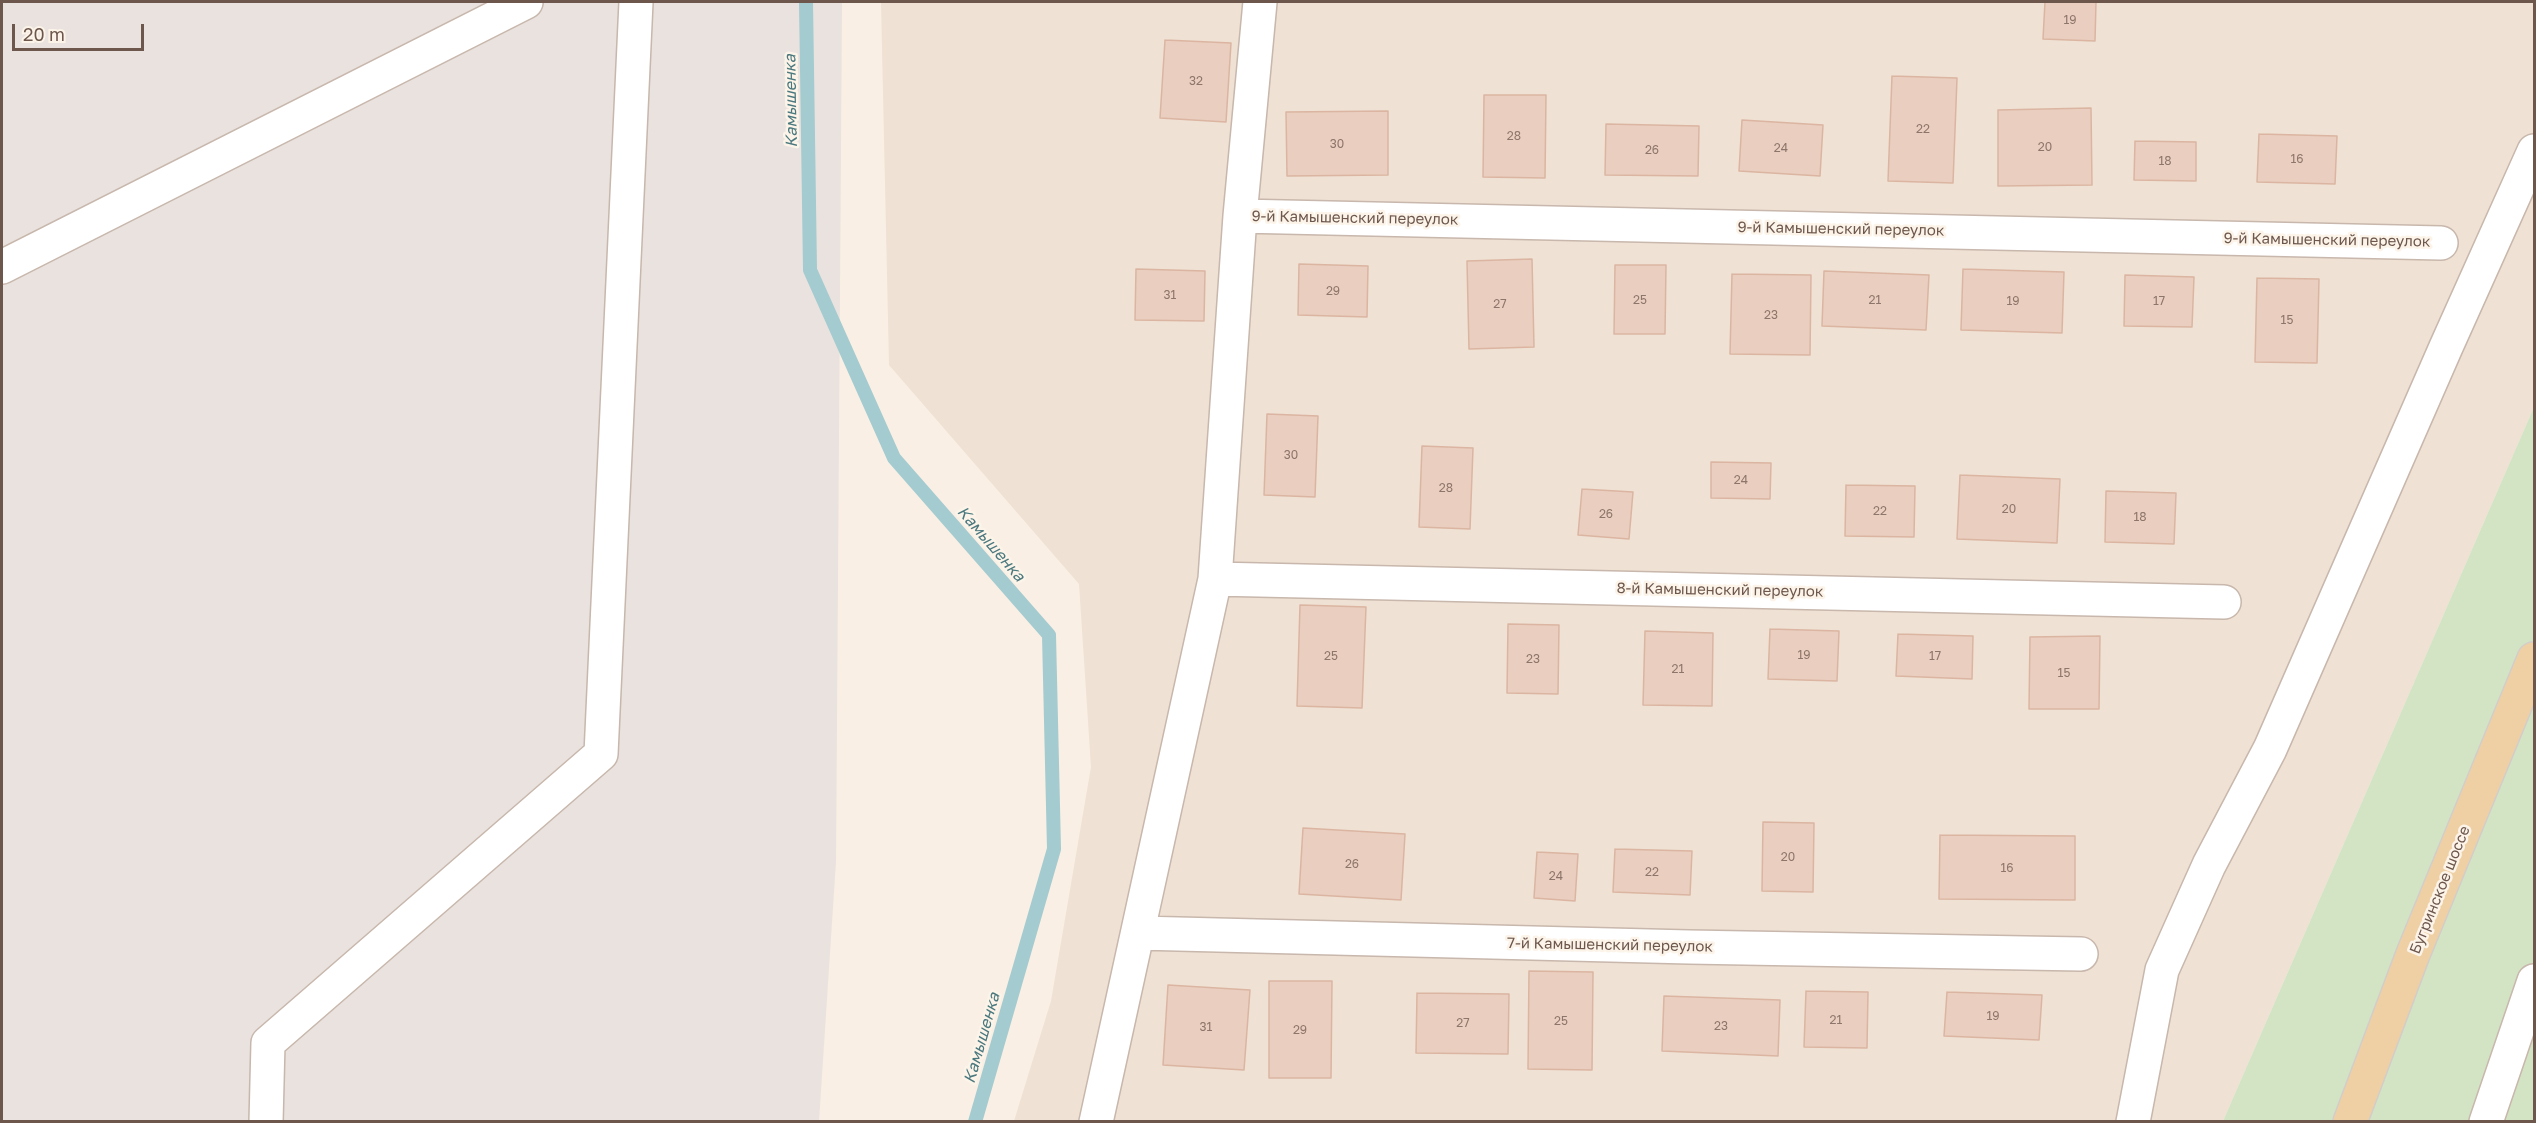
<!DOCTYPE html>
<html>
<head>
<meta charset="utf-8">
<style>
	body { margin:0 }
	#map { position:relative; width:2536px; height:1123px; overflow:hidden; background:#f9efe4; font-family:"Golos Text",sans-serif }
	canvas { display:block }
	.frame { position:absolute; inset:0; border:3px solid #6d574d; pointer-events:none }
	.scale { position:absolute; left:12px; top:24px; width:132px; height:27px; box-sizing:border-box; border:3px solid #6d574d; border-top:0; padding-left:8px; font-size:18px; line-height:21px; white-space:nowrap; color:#6d574d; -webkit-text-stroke:4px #fcf4e9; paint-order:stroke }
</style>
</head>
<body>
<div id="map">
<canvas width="2536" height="1123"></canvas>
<div class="frame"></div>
<div class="scale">20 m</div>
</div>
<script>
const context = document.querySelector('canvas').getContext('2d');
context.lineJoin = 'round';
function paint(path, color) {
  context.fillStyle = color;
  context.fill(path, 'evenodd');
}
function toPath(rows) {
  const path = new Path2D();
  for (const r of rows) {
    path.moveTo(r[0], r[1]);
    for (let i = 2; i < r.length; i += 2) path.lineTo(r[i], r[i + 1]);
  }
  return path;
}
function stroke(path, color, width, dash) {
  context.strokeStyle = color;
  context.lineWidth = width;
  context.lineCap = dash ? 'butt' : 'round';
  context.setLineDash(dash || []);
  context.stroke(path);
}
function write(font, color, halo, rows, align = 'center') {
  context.font = font + ' "Golos Text",sans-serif';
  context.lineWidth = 5;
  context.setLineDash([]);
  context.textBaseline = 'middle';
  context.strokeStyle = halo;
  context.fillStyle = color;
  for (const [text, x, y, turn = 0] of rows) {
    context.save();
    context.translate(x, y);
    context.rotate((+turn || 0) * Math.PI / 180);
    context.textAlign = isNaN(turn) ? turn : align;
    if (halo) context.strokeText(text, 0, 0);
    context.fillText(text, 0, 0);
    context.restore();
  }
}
paint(toPath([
	[881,2,2534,2,2534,407,2223,1121,1014,1121,1051,1001,1091,767,1079,584,889,365]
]), '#efe1d3');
paint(toPath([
	[2,2,842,2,836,861,819,1121,2,1122]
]), '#e9e2de');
paint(toPath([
	[2534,407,2534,1121,2223,1121]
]), '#d3e4c4');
stroke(toPath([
	[806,2,810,270,894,458,1049,635,1054,849,975,1122]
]), '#a3cbd0', 14);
const building = toPath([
	[2045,2,2096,2,2095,41,2043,39,2045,2],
	[1165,40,1231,43,1226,122,1160,118,1165,40],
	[1892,76,1957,78,1953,183,1888,181,1892,76],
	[1484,95,1546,95,1545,178,1483,177,1484,95],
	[2091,108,2092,185,1998,186,1998,110,2091,108],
	[1388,111,1388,175,1287,176,1286,112,1388,111],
	[1742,120,1823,125,1820,176,1739,171,1742,120],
	[1606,124,1699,126,1698,176,1605,175,1606,124],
	[2259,134,2337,136,2335,184,2257,182,2259,134],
	[2135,141,2196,142,2196,181,2134,180,2135,141],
	[1532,259,1534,347,1469,349,1467,261,1532,259],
	[1299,264,1368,266,1367,317,1298,315,1299,264],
	[1615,265,1666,265,1665,334,1614,334,1615,265],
	[1136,269,1205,271,1204,321,1135,320,1136,269],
	[1963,269,2064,272,2062,333,1961,330,1963,269],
	[1824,271,1929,275,1926,330,1822,326,1824,271],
	[1732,274,1811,275,1810,355,1730,354,1732,274],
	[2125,275,2194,277,2192,327,2124,326,2125,275],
	[2257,278,2319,279,2317,363,2255,362,2257,278],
	[1267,414,1318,416,1315,497,1264,495,1267,414],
	[1422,446,1473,448,1470,529,1419,527,1422,446],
	[1711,462,1771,463,1770,499,1711,498,1711,462],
	[1960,475,2060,479,2057,543,1957,539,1960,475],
	[1846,485,1915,486,1914,537,1845,536,1846,485],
	[1582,489,1633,492,1629,539,1578,535,1582,489],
	[2106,491,2176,493,2174,544,2105,542,2106,491],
	[1300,605,1366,607,1362,708,1297,706,1300,605],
	[1508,624,1559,625,1558,694,1507,693,1508,624],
	[1770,629,1839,631,1837,681,1768,679,1770,629],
	[1645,631,1713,633,1712,706,1643,705,1645,631],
	[1898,634,1973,636,1972,679,1896,676,1898,634],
	[2100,636,2099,709,2029,709,2030,637,2100,636],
	[1763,822,1814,823,1813,892,1762,891,1763,822],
	[1303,828,1405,834,1401,900,1299,894,1303,828],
	[1940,835,2075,836,2075,900,1939,899,1940,835],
	[1615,849,1692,851,1690,895,1613,892,1615,849],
	[1537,852,1578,854,1575,901,1534,898,1537,852],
	[1529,971,1593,972,1592,1070,1528,1069,1529,971],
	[1269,981,1332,981,1331,1078,1269,1078,1269,981],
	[1168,985,1250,990,1244,1070,1163,1065,1168,985],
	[1806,991,1868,992,1867,1048,1804,1047,1806,991],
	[1947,992,2042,995,2039,1040,1944,1036,1947,992],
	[1417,993,1509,994,1508,1054,1416,1053,1417,993],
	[1664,996,1780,1000,1778,1056,1662,1051,1664,996]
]);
paint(building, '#eacebf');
stroke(building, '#dbb5a2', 1.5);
const minor = toPath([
	[1240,216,2441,243],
	[2,267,526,2],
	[1215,579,2224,602],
	[1139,933,1689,947,2081,954],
	[266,1122,268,1043,601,754,636,2],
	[1096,1122,1215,579,1240,216,1260,2],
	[2133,1122,2162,970,2209,865,2270,749,2446,347,2534,151],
	[2486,1122,2534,981]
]);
const major = toPath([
	[2350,1122,2413,954,2534,659]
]);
stroke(minor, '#c8b7ac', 36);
stroke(major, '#d3cdca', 36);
stroke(minor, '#fff', 33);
stroke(major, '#efd0a4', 33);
write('12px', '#8c756a', null, [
	["19",2070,20],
	["32",1196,81],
	["22",1923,129],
	["28",1514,136],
	["30",1337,144],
	["20",2045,147],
	["24",1781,148],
	["26",1652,150],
	["16",2297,159],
	["18",2165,161],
	["29",1333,291],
	["31",1170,295],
	["25",1640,300],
	["21",1875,300],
	["19",2013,301],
	["17",2159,301],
	["27",1500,304],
	["23",1771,315],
	["15",2287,320],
	["30",1291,455],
	["24",1741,480],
	["28",1446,488],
	["20",2009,509],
	["22",1880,511],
	["26",1606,514],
	["18",2140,517],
	["19",1804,655],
	["25",1331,656],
	["17",1935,656],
	["23",1533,659],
	["21",1678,669],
	["15",2064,673],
	["20",1788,857],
	["26",1352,864],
	["16",2007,868],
	["22",1652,872],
	["24",1556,876],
	["19",1993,1016],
	["21",1836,1020],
	["25",1561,1021],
	["27",1463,1023],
	["23",1721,1026],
	["31",1206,1027],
	["29",1300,1030]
]);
write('15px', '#6d574d', '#fcf4e9', [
	["9-й Камышенский переулок",1355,218,1],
	["9-й Камышенский переулок",1841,229,1],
	["9-й Камышенский переулок",2327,240,1],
	["8-й Камышенский переулок",1720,590,1],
	["Бугринское шоссе",2440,890,-68],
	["7-й Камышенский переулок",1610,945,1]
]);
write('italic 16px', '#4a787e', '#fcf4e9', [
	["Камышенка",791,101,-91],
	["Камышенка",991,544,49],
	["Камышенка",982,1038,-74]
]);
</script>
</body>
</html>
